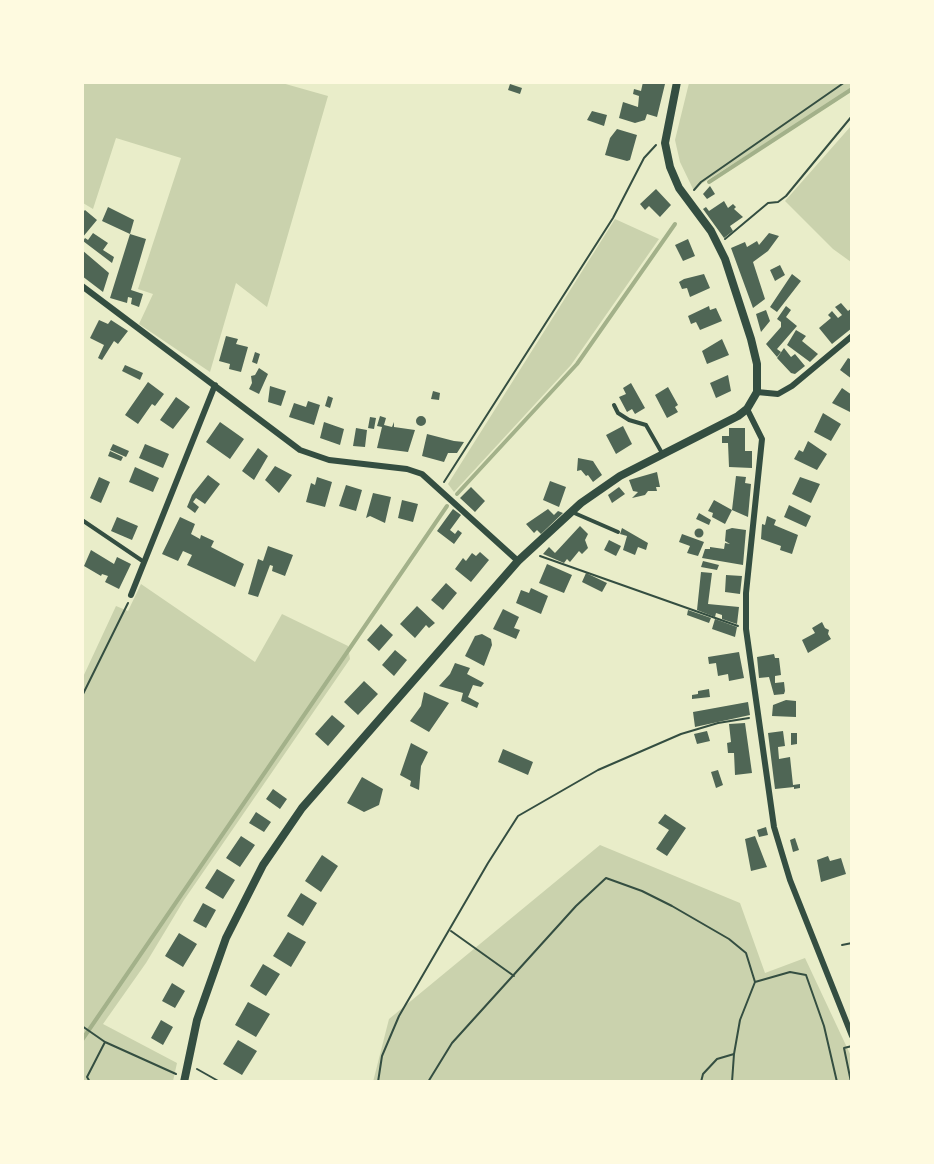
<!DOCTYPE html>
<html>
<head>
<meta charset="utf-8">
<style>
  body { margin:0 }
  #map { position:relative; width:934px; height:1164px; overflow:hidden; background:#e9edc9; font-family:Arial,sans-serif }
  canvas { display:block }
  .frame { position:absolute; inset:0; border:84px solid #fefae0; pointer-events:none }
</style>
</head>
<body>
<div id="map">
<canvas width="934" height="1164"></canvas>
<div class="frame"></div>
</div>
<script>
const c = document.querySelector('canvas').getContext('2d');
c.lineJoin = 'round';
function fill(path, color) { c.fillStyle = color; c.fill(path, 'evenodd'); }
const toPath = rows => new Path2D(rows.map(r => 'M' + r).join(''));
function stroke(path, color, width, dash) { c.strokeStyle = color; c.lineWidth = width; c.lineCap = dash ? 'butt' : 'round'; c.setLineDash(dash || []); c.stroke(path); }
fill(toPath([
  [83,82,282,83,328,96,267,307,236,283,210,372,139,324,153,294,138,289,181,158,116,138,93,209,83,203],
  [689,83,851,83,851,90,693,189,680,162,675,140],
  [851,126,851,262,833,249,785,201],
  [615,219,659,239,571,365,454,492,448,484],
  [141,584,255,662,282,614,348,646,350,659,184,900,146,963,103,1024,177,1063,173,1081,83,1082,83,677,116,606,128,611],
  [600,845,740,903,765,973,805,958,851,1056,851,1081,373,1082,389,1019]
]), '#cad2ad');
stroke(toPath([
  [709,182,852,89],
  [457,494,577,364,675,224],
  [82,1040,447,506]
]), '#a3b18a', 4);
fill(toPath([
  [643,82,665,84,657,117,647,114,645,120,635,123,619,118,623,102,638,107,639,96,633,94,634,89,641,91],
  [510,84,522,88,520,94,508,90],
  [592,111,607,115,604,126,587,120],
  [617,129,637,135,630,160,627,161,605,155,610,138],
  [710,186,715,194,707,199,703,194],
  [656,189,671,205,660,217,649,206,645,210,640,204],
  [724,201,728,208,733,204,736,207,734,209,743,217,730,226,733,231,724,238,703,209,706,207,709,211],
  [108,207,134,220,130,234,102,221],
  [85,210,97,220,82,238,82,213],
  [93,233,108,243,103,250,114,257,112,263,83,241,85,238,88,240],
  [769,233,779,236,768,251,753,262,765,299,753,308,731,248,745,242,747,247,757,241,759,245],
  [130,234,146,239,131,290,143,294,139,307,131,304,132,298,128,297,127,303,110,298],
  [688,239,695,256,683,261,675,245],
  [82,250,109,273,103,292,82,276],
  [780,265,785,275,775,281,770,270],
  [704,274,710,288,690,297,687,288,682,289,679,282,684,279],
  [792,274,801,281,777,312,770,307],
  [841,303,848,311,852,308,852,328,832,344,819,328,831,318,828,315,832,311,838,318,842,315,835,307],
  [709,306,710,310,716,308,722,321,700,330,696,322,691,324,688,316],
  [786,306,791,310,786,317,797,326,777,349,781,352,777,357,766,344,781,327,781,322,777,319],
  [766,310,770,321,761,332,756,314],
  [99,320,108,324,111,320,128,331,118,344,114,341,102,360,98,358,104,345,90,338],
  [796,330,806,336,802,341,818,354,810,362,787,345],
  [226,336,238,339,236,344,248,347,241,372,229,369,230,364,219,361],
  [722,339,729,355,707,364,702,351],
  [784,348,791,357,795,354,805,366,795,374,791,373,777,358],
  [255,352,260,354,257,364,252,362],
  [848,358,852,360,852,379,840,370],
  [125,365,143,373,140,380,122,371],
  [259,368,268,374,259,394,249,389,252,383,251,376,255,375],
  [728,375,731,391,716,398,710,383],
  [148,382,164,394,155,406,152,404,138,424,125,415],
  [631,383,645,408,635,414,632,409,627,412,619,397,626,394,623,388],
  [270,386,286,391,281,406,268,402],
  [668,387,678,405,675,407,678,412,667,418,655,395],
  [842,388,852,395,852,413,832,403],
  [433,391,440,393,439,400,431,399],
  [328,396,333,398,330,408,325,406],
  [176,397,190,407,173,429,160,420],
  [308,401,320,405,314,425,289,417,294,403,306,407],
  [823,413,841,424,831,441,814,432],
  '416 421a5 5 0 1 1 10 0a5 5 0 1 1-10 0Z',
  [380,416,386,418,384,425,392,427,394,422,394,427,415,430,408,452,377,448,382,427,377,426],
  [370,417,376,418,374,429,368,428],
  [220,422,244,439,230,459,206,442],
  [324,422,344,429,340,445,320,438],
  [623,426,632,444,616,454,606,435],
  [356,428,367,430,365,447,353,446],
  [729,428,745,428,745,451,752,451,752,468,729,467,728,443,722,443,722,436,729,436],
  [427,434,454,441,464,442,457,453,448,453,444,462,422,456],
  [808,441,827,454,817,470,794,459,799,450,803,452],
  [113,444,129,451,126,457,110,450],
  [145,444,169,454,163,468,139,458],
  [258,448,268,456,254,480,242,471],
  [110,451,123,457,121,461,108,456],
  [578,458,593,461,602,475,593,482,588,475,586,476,581,470,577,471],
  [275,466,292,475,279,493,265,480],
  [135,467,159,478,153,492,129,482],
  [657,472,660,487,656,487,657,491,648,491,645,495,632,498,638,492,633,491,629,480],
  [208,475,220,484,205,504,196,498,193,502,199,507,195,513,187,507,192,495],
  [736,476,746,477,745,483,751,484,748,517,732,510],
  [99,477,110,482,101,503,90,498],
  [317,477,332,482,325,507,306,502,311,483,315,485],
  [800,477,820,484,811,503,792,494],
  [550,481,566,487,559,507,543,500],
  [346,485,362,490,356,511,339,506],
  [471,487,485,501,475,512,460,498],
  [619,487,625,494,612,503,608,495],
  [373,493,391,497,385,523,370,516,366,518],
  [402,500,418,504,413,522,398,518],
  [714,500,732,510,725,524,712,517,713,513,708,511],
  [789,505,811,516,806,527,784,517],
  [453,509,461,515,450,530,455,534,458,530,462,533,454,544,437,531],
  [548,509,554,515,558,511,563,513,541,534,537,530,534,533,526,524],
  [699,513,711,520,709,525,696,519],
  [767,516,776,520,774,525,798,535,792,554,780,550,781,546,761,539,762,524,765,525],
  [117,517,138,526,132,540,111,531],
  [180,517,195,524,191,534,200,539,201,535,214,541,211,547,244,564,235,587,187,565,192,555,183,551,178,561,162,554],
  [580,526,588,534,585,540,588,548,582,554,579,551,570,562,567,559,564,563,543,554,549,547,555,553],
  [622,528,648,543,646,550,638,547,635,555,623,550,627,536,620,534],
  [732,528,746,530,743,565,702,558,705,549,710,549,710,547,724,549,725,543,730,544,725,541,726,530],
  '694.5 533a4.5 4.5 0 1 1 9 0a4.5 4.5 0 1 1-9 0Z',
  [682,534,704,542,698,556,687,553,690,546,679,542],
  [609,540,621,546,616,556,604,550],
  [268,546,293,555,285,576,272,571,273,566,270,565,258,597,248,594,258,559,263,561],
  [91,550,114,564,117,557,131,564,119,589,105,582,108,576,102,574,101,576,84,566],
  [480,552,489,560,471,582,455,569,463,558,466,561,472,553,476,556],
  [703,561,719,565,717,570,701,567],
  [547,564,572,575,564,593,539,583],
  [701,572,712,573,708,604,739,607,737,624,722,619,722,615,716,613,715,617,697,610],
  [586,573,607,583,602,592,582,582],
  [726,575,742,576,740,594,725,592],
  [446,583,457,593,443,610,431,600],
  [531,588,548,596,541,614,516,603,521,590,529,593],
  [417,606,435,623,429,628,426,625,415,638,400,624],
  [503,609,519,617,514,628,520,630,516,639,493,629],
  [688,610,711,618,709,623,687,615],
  [715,619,737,627,735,637,712,629],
  [822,622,825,628,829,630,828,634,831,639,808,653,802,640,815,633,812,628],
  [381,624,393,635,379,651,367,640],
  [482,634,491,639,492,645,484,666,465,656,475,636],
  [395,650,407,660,394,676,382,665],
  [739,652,744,678,729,681,728,674,718,676,716,663,709,664,708,657],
  [774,654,775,658,779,658,781,675,775,676,775,683,784,682,785,691,784,694,774,695,769,677,759,678,757,657],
  [455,663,470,668,467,674,484,683,481,687,473,685,468,697,479,703,477,708,461,701,463,693,439,686,450,674],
  [364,681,378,694,358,715,344,702],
  [709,689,710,697,692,699,692,695,698,694,698,691],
  [424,692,449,703,429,732,410,721,421,706],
  [786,700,796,701,796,717,772,716,773,705],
  [748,702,750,715,695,727,693,712],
  [332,715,345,726,328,746,315,734],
  [745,723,752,773,735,775,734,753,728,753,727,743,731,742,729,724],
  [707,731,710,741,697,744,694,734],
  [783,731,785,746,778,747,779,759,790,757,793,785,800,784,800,788,794,789,794,787,775,789,768,733],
  [791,733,797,733,797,744,791,745],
  [411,743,428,752,421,766,419,790,410,786,411,781,400,775],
  [503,749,533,762,528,775,498,762],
  [718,770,723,785,716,788,711,772],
  [362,777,383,789,379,805,364,812,347,803],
  [273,789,287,799,280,809,266,799],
  [256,812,271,822,264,832,249,823],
  [665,814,686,828,667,856,656,849,669,830,658,823],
  [766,827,768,835,759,837,757,830],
  [241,836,255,845,240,867,226,858],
  [755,836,767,867,751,871,745,839],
  [795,838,799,850,793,852,790,840],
  [322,855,338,866,321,892,305,881],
  [828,856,830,861,841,858,846,874,821,882,817,860],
  [217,869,235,880,223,899,205,888],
  [301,893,317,903,303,926,287,916],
  [203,903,216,910,206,928,193,921],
  [288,932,306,942,291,967,273,956],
  [179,933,197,944,183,967,165,956],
  [263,964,280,974,266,996,250,986],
  [172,983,185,991,175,1008,162,1001],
  [248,1002,270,1014,256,1037,235,1025],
  [161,1020,173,1027,163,1045,151,1038],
  [238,1040,257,1051,242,1075,223,1064]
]), '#4f6655');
stroke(toPath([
  [694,190,701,182,845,82],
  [725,239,768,203,778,202,786,196,852,116],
  [444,482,613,218,644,158,656,145],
  [540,556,738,626],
  [82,696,128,603],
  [451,931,514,976],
  [842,945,852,943],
  [755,982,790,972,806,975,824,1026,837,1082],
  [82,1026,105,1042,176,1074],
  [197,1069,220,1082],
  [90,1082,87,1077,105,1042],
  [378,1082,382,1056,399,1016,488,863,518,816,598,770,681,734,718,723,749,718],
  [428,1082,452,1043,576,906,606,878,642,891,672,906,729,939,746,953,755,982,740,1020,734,1054,732,1082],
  [701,1082,703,1074,717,1059,734,1054],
  [851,1082,844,1048,852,1046]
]), '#344e41', 2);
stroke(toPath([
  [614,405,618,413,629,420,646,425,662,453],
  [572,512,618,532],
  [82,520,144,562]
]), '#344e41', 4);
stroke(toPath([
  [82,286,300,450,329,460,407,469,422,474,518,561],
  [757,392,778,394,792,386,852,336],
  [747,409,762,439,746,593,746,629,774,827,790,880,852,1036],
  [131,595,215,385]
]), '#344e41', 6);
stroke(toPath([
  [184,1082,197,1020,226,938,263,865,302,808,518,561,581,503,620,476,738,416,747,409,757,392,757,364,751,339,725,259,711,231,679,188,670,167,665,143,677,82]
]), '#344e41', 8);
</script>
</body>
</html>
